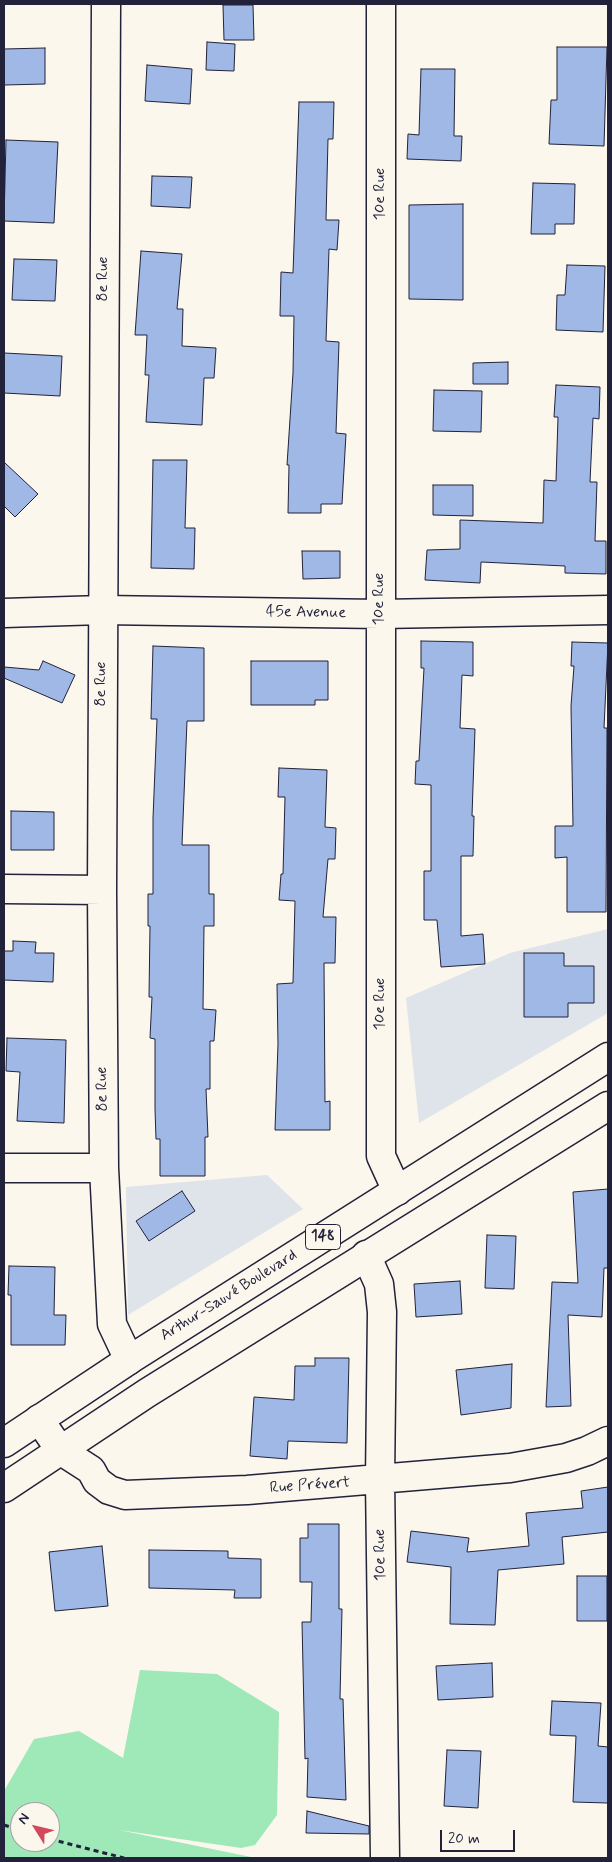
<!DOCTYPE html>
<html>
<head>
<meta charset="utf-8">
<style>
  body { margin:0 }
  #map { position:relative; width:612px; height:1862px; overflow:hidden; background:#fbf7ec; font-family:Mynerve,sans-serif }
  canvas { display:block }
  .frame { position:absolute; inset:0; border:5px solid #22223b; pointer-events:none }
  .north { position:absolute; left:10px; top:1802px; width:50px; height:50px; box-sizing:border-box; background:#fbf7ec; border:1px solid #a4a2a5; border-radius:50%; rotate:306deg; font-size:14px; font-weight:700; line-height:20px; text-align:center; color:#22223b }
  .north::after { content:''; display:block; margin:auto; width:18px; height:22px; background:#d1495b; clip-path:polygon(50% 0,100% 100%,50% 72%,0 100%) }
  .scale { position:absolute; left:440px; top:1830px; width:75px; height:22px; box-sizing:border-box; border:2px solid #22223b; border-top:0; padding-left:6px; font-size:15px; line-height:18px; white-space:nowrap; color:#22223b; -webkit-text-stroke:4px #fbf7ec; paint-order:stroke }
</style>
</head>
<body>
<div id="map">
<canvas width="612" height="1862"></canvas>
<div class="frame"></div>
<div class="north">N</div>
<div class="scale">20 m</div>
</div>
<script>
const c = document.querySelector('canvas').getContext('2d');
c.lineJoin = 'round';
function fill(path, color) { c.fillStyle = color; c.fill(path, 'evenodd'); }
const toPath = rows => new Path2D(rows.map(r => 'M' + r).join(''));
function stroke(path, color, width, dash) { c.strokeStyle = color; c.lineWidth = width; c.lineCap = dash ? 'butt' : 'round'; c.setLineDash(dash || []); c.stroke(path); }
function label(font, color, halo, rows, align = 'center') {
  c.font = font + ' Mynerve,sans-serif'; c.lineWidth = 4; c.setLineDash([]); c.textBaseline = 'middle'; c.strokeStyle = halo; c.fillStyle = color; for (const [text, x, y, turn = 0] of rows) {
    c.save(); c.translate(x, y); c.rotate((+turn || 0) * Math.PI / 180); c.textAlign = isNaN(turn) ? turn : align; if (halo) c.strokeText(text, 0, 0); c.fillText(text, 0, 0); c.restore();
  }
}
fill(toPath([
  [608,929,608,1013,419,1123,406,998,510,953],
  [267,1175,303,1209,128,1315,126,1187]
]), '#dfe4ea');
fill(toPath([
  [140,1670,217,1674,279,1712,277,1815,255,1845,241,1848,119,1830,256,1858,4,1858,4,1791,34,1739,79,1731,123,1758],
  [20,1812,50,1812,50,1842,20,1842]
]), '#9fe8b7');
const building = toPath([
  [223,5,253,5,254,40,224,40,223,5],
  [207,42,235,44,234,71,206,70,207,42],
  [557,47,607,47,604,146,549,144,551,100,557,100,557,47],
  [45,48,45,84,4,85,4,49,45,48],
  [147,65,192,69,190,104,145,101,147,65],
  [421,69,455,69,454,136,462,136,461,161,407,159,408,134,419,135,421,69],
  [299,102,334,102,333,139,328,139,326,220,339,220,337,250,329,249,326,341,339,342,336,433,346,434,342,504,321,504,321,513,288,513,289,465,287,465,293,373,294,316,280,316,281,272,293,273,299,102],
  [6,140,58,142,54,223,4,221,6,140],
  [152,176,192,177,190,208,151,206,152,176],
  [533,183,575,184,574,224,555,224,555,234,531,234,533,183],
  [463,204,463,300,409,299,409,205,463,204],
  [141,251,182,254,177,309,183,309,182,346,216,348,214,378,204,378,202,425,146,422,149,375,145,375,147,335,135,335,141,251],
  [14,259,57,260,55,301,12,300,14,259],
  [567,265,605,266,603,332,556,330,557,295,565,295,567,265],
  [4,353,62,356,60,396,4,393,4,353],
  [508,362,508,384,473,384,473,363,508,362],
  [556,385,600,387,599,419,593,418,590,482,597,482,595,541,606,541,606,574,565,573,565,566,481,562,480,583,425,580,427,550,460,549,460,520,543,523,544,480,556,481,558,417,554,417,556,385],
  [434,390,482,391,481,432,433,431,434,390],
  [153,460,187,460,185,528,195,528,194,569,151,568,153,460],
  [4,462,38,494,15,517,4,506,4,462],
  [433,485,473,485,473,516,433,515,433,485],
  [302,551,340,551,340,578,303,579,302,551],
  [421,641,473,642,473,676,462,675,460,728,475,729,472,816,474,816,473,856,461,856,461,936,483,934,485,964,441,967,437,920,424,920,424,871,431,871,431,785,415,784,416,761,419,761,424,668,421,668,421,641],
  [572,642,608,643,604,728,607,728,606,912,567,912,567,857,555,858,555,826,573,826,571,706,574,666,571,666,572,642],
  [153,646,204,648,204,721,187,721,182,845,209,845,209,894,214,894,214,926,204,926,203,1009,216,1010,214,1041,210,1041,210,1089,206,1089,208,1137,205,1137,205,1176,160,1176,160,1139,156,1139,155,1109,155,1039,150,1038,152,997,149,997,150,926,148,926,148,894,153,894,153,818,157,719,151,719,153,646],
  [43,661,75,675,62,703,4,678,4,667,39,670,43,661],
  [251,661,328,661,328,700,315,700,315,705,251,705,251,661],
  [279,768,327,770,325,827,336,828,335,859,328,859,323,917,336,917,335,963,324,963,325,1102,330,1101,330,1130,275,1130,278,1044,277,984,293,983,295,901,279,900,281,874,283,874,285,797,278,797,279,768],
  [11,811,54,812,54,850,11,850,11,811],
  [13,941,36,942,35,953,54,953,53,982,4,980,4,951,13,951,13,941],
  [524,953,564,953,564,966,594,966,594,1003,568,1003,568,1017,524,1017,524,953],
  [7,1038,66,1040,64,1123,17,1121,20,1072,6,1071,7,1038],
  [608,1189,608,1268,604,1268,602,1317,568,1315,571,1406,546,1407,552,1282,578,1283,573,1192,608,1189],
  [182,1191,195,1211,149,1241,136,1221,182,1191],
  [487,1235,516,1236,514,1289,485,1288,487,1235],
  [9,1266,55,1267,54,1315,66,1315,65,1345,11,1345,11,1295,8,1295,9,1266],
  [460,1281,462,1314,416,1317,414,1284,460,1281],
  [315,1358,349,1358,347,1443,288,1441,287,1459,250,1456,254,1397,294,1400,295,1366,315,1366,315,1358],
  [512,1364,511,1408,461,1415,456,1370,512,1364],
  [608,1487,608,1532,562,1537,564,1564,498,1570,495,1625,450,1624,451,1567,407,1562,411,1531,469,1538,467,1552,529,1546,526,1513,583,1508,581,1491,608,1487],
  [308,1524,339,1524,339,1609,342,1609,340,1699,343,1699,346,1800,307,1797,308,1758,305,1759,302,1622,311,1622,312,1582,300,1582,300,1538,308,1538,308,1524],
  [102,1546,108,1606,55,1611,49,1552,102,1546],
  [149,1550,228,1551,228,1558,261,1559,261,1598,234,1598,235,1590,149,1588,149,1550],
  [577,1576,607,1576,607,1621,577,1621,577,1576],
  [492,1663,493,1697,438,1700,436,1666,492,1663],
  [552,1701,601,1703,598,1746,608,1747,608,1803,573,1802,576,1736,550,1735,552,1701],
  [447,1750,481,1751,478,1808,444,1806,447,1750],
  [307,1811,369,1826,369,1834,306,1833,307,1811]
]);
fill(building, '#9fb8e5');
stroke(building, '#22223b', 1);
const street = toPath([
  [106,4,102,890,104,1168,112,1324,129,1360],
  [381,4,381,1156,397,1191],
  [4,613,102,610,380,614,608,610],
  [4,889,102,890],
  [4,1168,104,1168],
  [366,1255,379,1284,382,1312,380,1480,385,1858],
  [39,1419,60,1450,91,1470,97,1481,109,1490,125,1495,247,1490,510,1468,566,1458,587,1451,608,1441]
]);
const primary = toPath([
  [4,1443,129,1360,608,1057],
  [4,1488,147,1393,608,1106]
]);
stroke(street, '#22223b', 31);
stroke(primary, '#22223b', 31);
stroke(toPath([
  [4,1825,20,1830],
  [50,1839,124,1858]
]), '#22223b', 3, [5, 4]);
stroke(street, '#fbf7ec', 28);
stroke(primary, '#fbf7ec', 28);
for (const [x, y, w] of [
  [323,1237,35]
]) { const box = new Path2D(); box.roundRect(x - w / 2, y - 12.5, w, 25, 4); c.fillStyle = '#fbf7ec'; c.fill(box); stroke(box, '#22223b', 1); }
label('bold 15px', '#22223b', null, [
  ["148",323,1237]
]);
label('16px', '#22223b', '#fbf7ec', [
  ["10e Rue",381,194,-90],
  ["8e Rue",104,279,-90],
  ["10e Rue",380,599,-90],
  ["45e Avenue",306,613,1],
  ["8e Rue",102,684,-90],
  ["10e Rue",381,1004,-90],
  ["8e Rue",103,1089,-91],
  ["Arthur-Sauvé Boulevard",229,1296,-32],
  ["Rue Prévert",310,1486,-4],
  ["10e Rue",381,1555,-91]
]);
</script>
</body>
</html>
